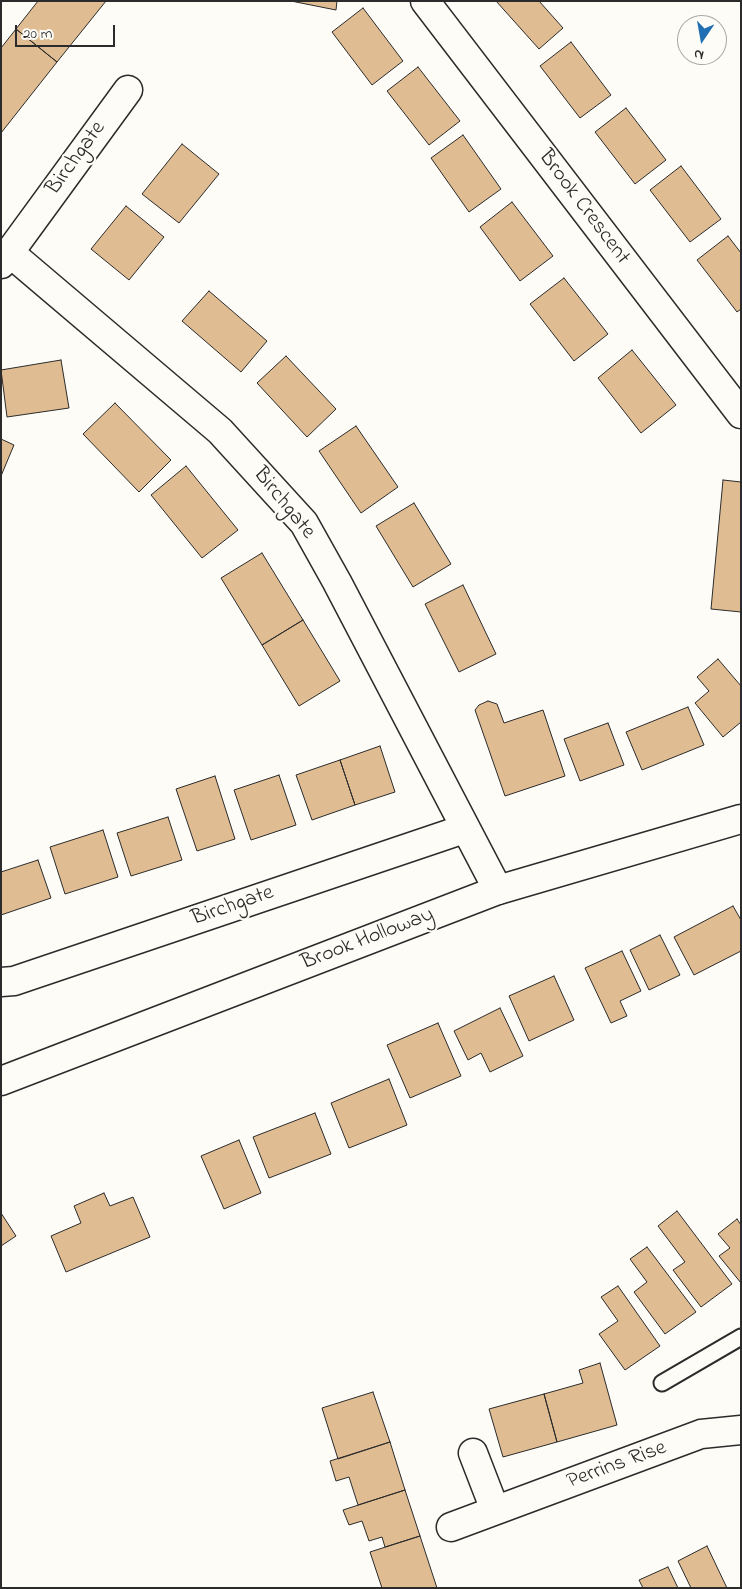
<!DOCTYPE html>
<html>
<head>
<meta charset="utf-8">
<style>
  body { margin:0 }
  #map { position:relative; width:742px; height:1589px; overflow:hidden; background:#fdfcf7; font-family:"Indie Flower",sans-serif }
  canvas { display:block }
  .frame { position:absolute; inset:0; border:2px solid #2b2b2b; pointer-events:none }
  .north { position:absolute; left:677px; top:15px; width:50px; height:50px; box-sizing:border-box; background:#fdfcf7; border:1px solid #a9a8a5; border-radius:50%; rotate:192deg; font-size:14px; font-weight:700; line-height:20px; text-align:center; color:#2b2b2b }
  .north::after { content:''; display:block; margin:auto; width:18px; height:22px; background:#1f6fb2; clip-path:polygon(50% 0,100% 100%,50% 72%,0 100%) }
  .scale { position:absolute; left:15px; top:25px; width:100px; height:22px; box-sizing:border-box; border:2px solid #2b2b2b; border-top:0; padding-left:6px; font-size:15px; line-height:18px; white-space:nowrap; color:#2b2b2b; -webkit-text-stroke:4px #fdfcf7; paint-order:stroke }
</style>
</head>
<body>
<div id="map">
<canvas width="742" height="1589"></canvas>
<div class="frame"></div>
<div class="north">N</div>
<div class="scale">20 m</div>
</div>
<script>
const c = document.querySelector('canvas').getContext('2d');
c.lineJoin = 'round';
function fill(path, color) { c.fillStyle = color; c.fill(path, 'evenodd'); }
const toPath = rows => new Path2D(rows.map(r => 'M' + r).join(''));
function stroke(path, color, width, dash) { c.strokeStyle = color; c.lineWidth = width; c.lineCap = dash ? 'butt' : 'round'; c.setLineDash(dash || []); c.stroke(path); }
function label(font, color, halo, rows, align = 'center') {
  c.font = font + ' "Indie Flower",sans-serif'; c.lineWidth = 4.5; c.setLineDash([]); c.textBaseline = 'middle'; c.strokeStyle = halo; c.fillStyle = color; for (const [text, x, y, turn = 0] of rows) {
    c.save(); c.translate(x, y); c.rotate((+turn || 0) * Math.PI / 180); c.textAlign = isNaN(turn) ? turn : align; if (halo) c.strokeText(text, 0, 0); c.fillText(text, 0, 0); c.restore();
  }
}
const building = toPath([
  [38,1,106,1,57,62,16,29,38,1],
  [291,1,337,1,336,10,291,1],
  [496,1,539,1,563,28,539,49,496,1],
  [363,8,403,61,372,85,332,32,363,8],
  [16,29,57,62,1,133,1,48,16,29],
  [571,42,611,95,580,118,540,66,571,42],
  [418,67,460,121,429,145,387,91,418,67],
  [626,108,666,160,635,184,595,132,626,108],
  [463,135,501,189,469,212,431,158,463,135],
  [182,144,219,174,179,223,142,194,182,144],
  [681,166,721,219,690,242,650,190,681,166],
  [512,202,553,256,520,281,480,227,512,202],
  [126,206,164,237,129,280,91,249,126,206],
  [728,236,741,253,741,309,737,312,697,260,728,236],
  [564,278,608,334,574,361,530,304,564,278],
  [209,291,267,341,241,372,182,321,209,291],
  [632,350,676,405,641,433,598,378,632,350],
  [286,356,336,409,307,437,257,383,286,356],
  [61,360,69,408,7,417,1,370,61,360],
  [115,403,171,460,139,492,83,434,115,403],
  [356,426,398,487,361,513,319,451,356,426],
  [1,439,14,445,1,476,1,439],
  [186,466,238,530,202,558,151,495,186,466],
  [723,480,741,482,741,612,711,609,723,480],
  [414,503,451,564,413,587,376,526,414,503],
  [262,553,303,620,262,645,221,578,262,553],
  [463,585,496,654,459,672,425,604,463,585],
  [303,620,340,681,299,706,262,645,303,620],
  [718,659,741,686,741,722,723,737,695,703,709,691,697,677,718,659],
  [488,701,497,704,504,723,543,710,565,776,505,796,475,710,479,705,488,701],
  [688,707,704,745,642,770,626,732,688,707],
  [608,723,624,765,580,781,564,739,608,723],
  [380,746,395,792,355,805,340,760,380,746],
  [340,760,355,805,312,820,296,775,340,760],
  [279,775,296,825,251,840,234,790,279,775],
  [215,776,235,839,197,851,176,789,215,776],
  [168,817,182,860,131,876,117,833,168,817],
  [103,830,118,877,65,894,50,847,103,830],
  [38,860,51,898,1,915,1,872,38,860],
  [733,906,741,920,741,951,694,975,674,937,733,906],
  [660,935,680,975,649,990,630,950,660,935],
  [622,951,641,991,620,1001,627,1016,611,1023,585,968,622,951],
  [554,976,574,1020,529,1041,509,996,554,976],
  [500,1008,523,1056,490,1072,481,1053,468,1060,454,1031,500,1008],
  [438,1023,461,1076,410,1098,387,1045,438,1023],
  [389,1079,407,1125,349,1148,331,1103,389,1079],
  [315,1113,331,1154,269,1178,253,1137,315,1113],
  [239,1140,261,1193,224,1209,201,1156,239,1140],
  [104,1193,110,1206,133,1197,150,1237,66,1272,51,1236,81,1223,74,1206,104,1193],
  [677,1211,732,1284,701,1307,673,1270,685,1262,658,1226,677,1211],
  [1,1213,16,1236,1,1246,1,1213],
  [737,1219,741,1225,741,1283,719,1256,730,1248,718,1234,737,1219],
  [647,1247,696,1312,665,1334,634,1292,647,1282,630,1259,647,1247],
  [618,1286,660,1346,625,1370,599,1334,618,1321,601,1297,618,1286],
  [600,1363,617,1425,557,1442,544,1394,583,1383,579,1370,600,1363],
  [373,1392,390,1442,338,1459,322,1408,373,1392],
  [544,1394,557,1442,503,1457,489,1409,544,1394],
  [390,1442,405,1490,358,1505,349,1477,336,1481,330,1461,390,1442],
  [405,1490,420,1536,385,1547,382,1537,369,1541,362,1521,349,1525,343,1510,405,1490],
  [420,1536,437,1588,382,1588,370,1552,420,1536],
  [707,1546,727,1588,691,1588,678,1561,707,1546],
  [668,1567,678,1588,643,1588,639,1580,668,1567]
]);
fill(building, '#e0bc92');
stroke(building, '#2b2b2b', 1);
const service = toPath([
  [662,1383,741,1337]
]);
const minor = toPath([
  [425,1,741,414],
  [9,252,220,431,304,523,337,582,498,890],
  [1,264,128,90],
  [1,982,14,981,464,829],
  [473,1453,495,1510],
  [451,1527,701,1434,741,1430]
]);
const tertiary = toPath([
  [1,1081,498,890,741,819]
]);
stroke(service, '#2b2b2b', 19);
stroke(minor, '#2b2b2b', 31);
stroke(tertiary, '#2b2b2b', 31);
stroke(service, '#fdfcf7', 15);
stroke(minor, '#fdfcf7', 28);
stroke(tertiary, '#fdfcf7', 28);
label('22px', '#2b2b2b', '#fdfcf7', [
  ["Birchgate",77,159,-54],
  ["Brook Crescent",583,208,53],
  ["Birchgate",283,504,51],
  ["Birchgate",233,907,-19],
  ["Brook Holloway",368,940,-21],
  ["Perrins Rise",617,1466,-20]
]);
</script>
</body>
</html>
